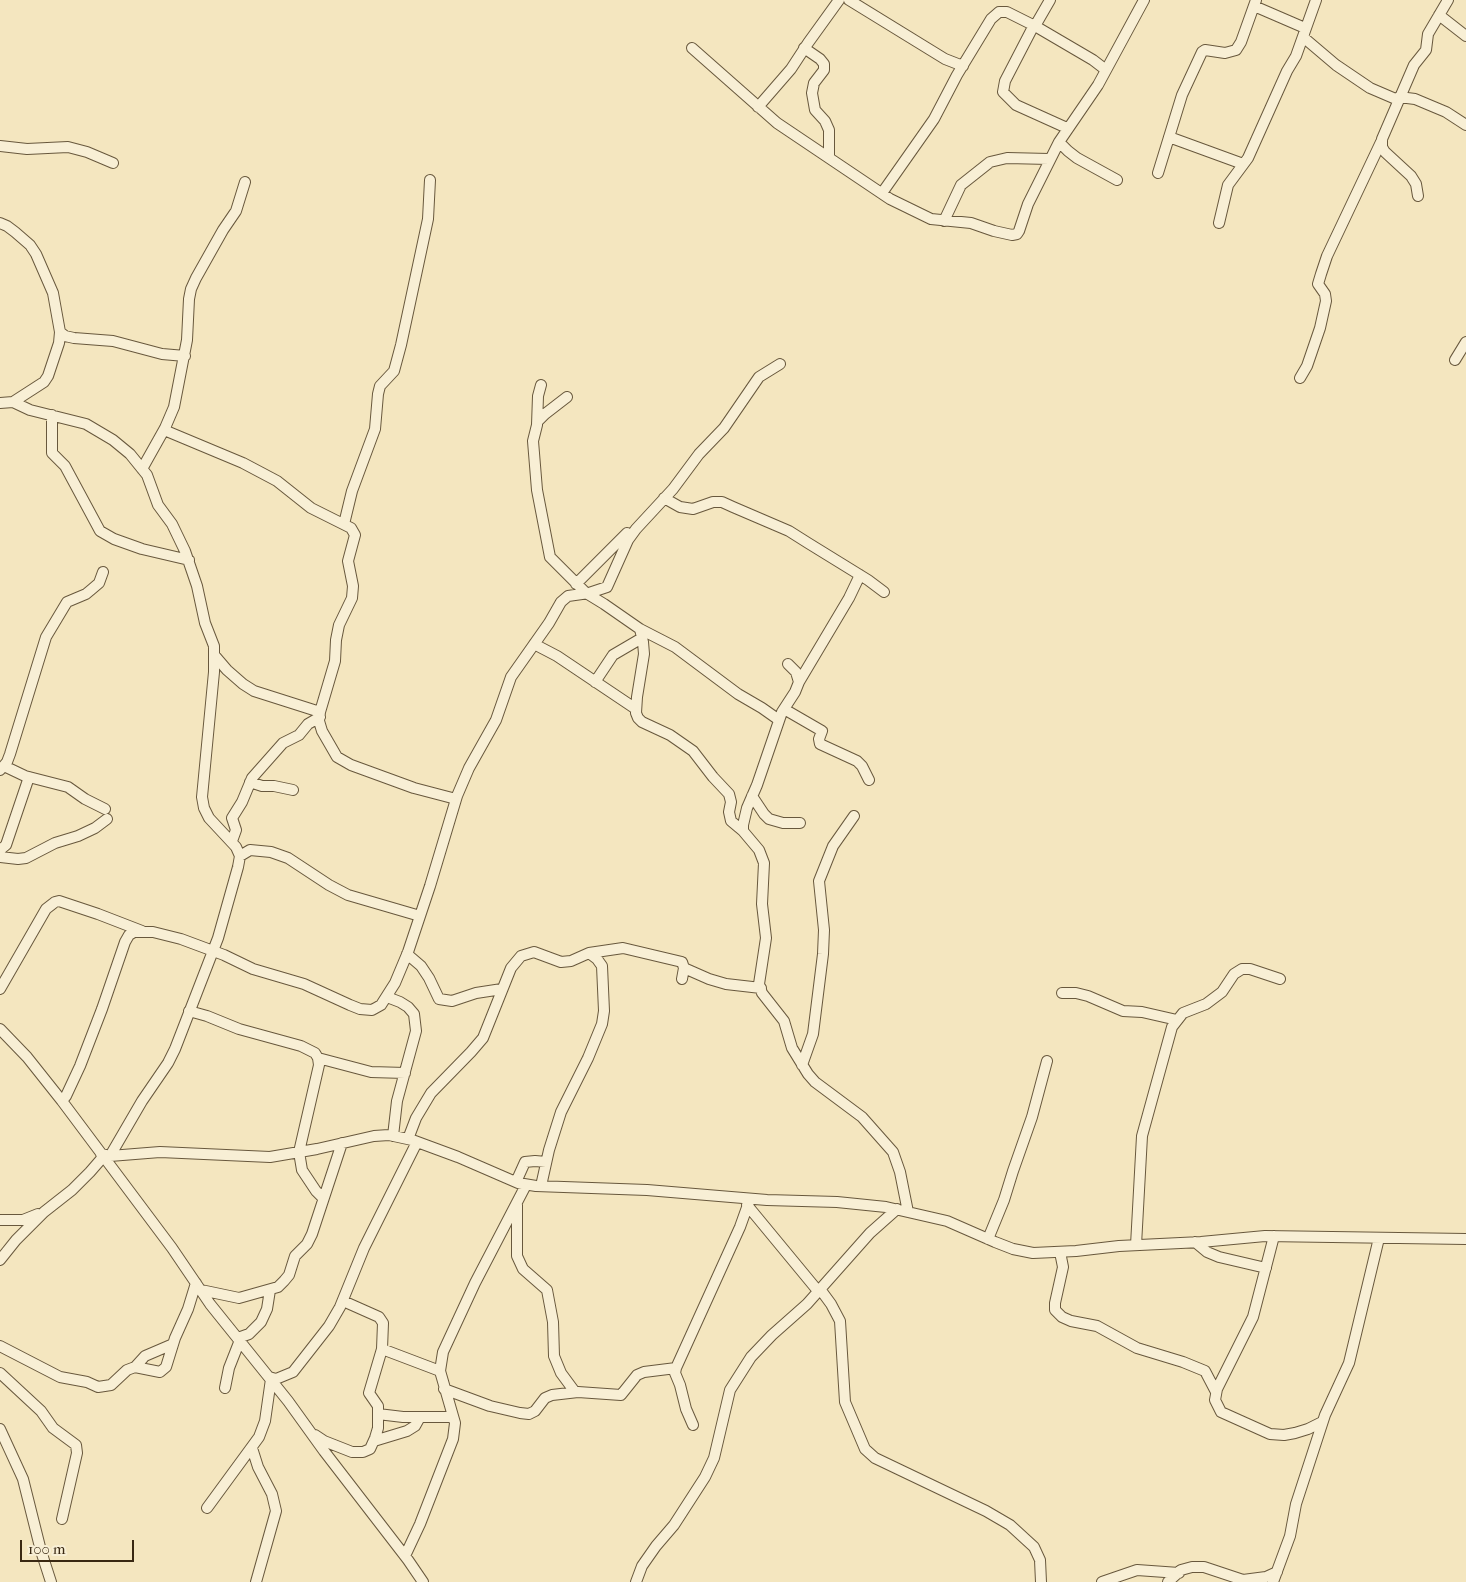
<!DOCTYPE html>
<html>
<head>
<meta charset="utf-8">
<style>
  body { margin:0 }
  #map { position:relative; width:1466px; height:1582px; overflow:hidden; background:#f4e6bf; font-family:"IM FELL French Canon",serif }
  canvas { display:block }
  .scale { position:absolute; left:20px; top:1540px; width:114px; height:22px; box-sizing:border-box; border:2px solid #392812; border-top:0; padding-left:6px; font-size:15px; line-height:18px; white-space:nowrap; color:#392812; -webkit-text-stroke:4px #f8efd5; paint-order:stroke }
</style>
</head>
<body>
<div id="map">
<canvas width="1466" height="1582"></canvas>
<div class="scale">100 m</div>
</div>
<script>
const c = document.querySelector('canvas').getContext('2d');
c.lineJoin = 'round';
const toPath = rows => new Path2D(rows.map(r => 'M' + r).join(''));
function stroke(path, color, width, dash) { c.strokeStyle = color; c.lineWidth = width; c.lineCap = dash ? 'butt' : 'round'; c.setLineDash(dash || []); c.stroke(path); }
const minor = toPath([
  [849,0,945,59,963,66],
  [1254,6,1305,28],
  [1439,15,1466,36],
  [1034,25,1005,81,1003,92,1016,105,1067,128],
  [1035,26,1050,0],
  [1303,37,1336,65,1370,88,1398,100],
  [692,48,777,123,890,199,931,219,971,223,994,231,1012,235,1017,234,1019,231,1028,204,1059,142,1098,85,1144,0],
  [804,48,820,59,824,64,824,70,814,83,812,93,815,110,825,121,829,130,829,157],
  [1399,97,1415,99,1446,112,1466,125],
  [758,107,791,69,808,43,839,0],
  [1169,137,1243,164],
  [1059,142,1068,151,1077,158,1117,180],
  [0,146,27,149,68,147,87,152,113,163],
  [1158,173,1182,95,1202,52,1205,50,1225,53,1236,50,1241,42,1256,0],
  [882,193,934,119,957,75,991,19,999,12,1007,12,1035,26,1093,60,1106,70],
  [1418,196,1416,184,1411,176,1385,152,1382,147,1382,139,1414,65,1426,50,1428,34,1448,0],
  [944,221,961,185,990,162,1007,158,1049,159],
  [0,223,7,226,15,232,30,245,36,254,53,293,60,332,59,343,48,376,44,382,13,402],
  [1219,223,1228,185,1248,158,1287,71,1296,56,1316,0],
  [60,332,65,336,74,338,113,341,162,354,185,356],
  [1455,360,1466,342],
  [1300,378,1307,366,1320,328,1326,301,1325,294,1318,284,1321,274,1327,256,1381,142],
  [541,385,538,396,537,425,533,441,537,490,550,557,586,593,604,604,640,629,675,647,738,694,762,708,779,720],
  [0,403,13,402,30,410,86,424,113,440,130,454,147,475,158,505,172,524,185,551,197,586,205,623,214,646,214,672,202,797,204,808,209,818,236,847,240,856,238,867,218,938,175,1049,168,1063,142,1101,110,1156],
  [52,415,52,453,65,466,100,531,114,539,142,549,189,560],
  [537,422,545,414,567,397],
  [164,430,243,463,277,481,311,508,351,528,355,535,348,561,353,586,352,598,339,625,336,640,335,661,320,712,319,721,322,731,337,757,351,765,414,788,456,799],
  [142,469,165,428,174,407,187,340,189,299,191,289,196,278,223,230,236,211,245,182],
  [664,498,680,507,693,509,713,502,722,502,733,507,789,531,808,543,868,580,884,592],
  [344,524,352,491,375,429,378,394,380,386,394,371,401,345,428,219,430,180],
  [576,584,627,533],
  [640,629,643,642,644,654,637,697,636,713,638,718,642,722,670,735,693,751,713,777,729,794,731,802,729,812,731,821,743,831],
  [534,644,557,656,636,709],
  [215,656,227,670,243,684,254,691,320,712],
  [788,664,796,672,799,682,795,692,782,712,757,785,747,808,743,825,743,831,759,850,764,863,762,904,766,938,759,984,762,993,784,1021,792,1048,808,1074,815,1082,862,1117,893,1152,900,1172,908,1212],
  [595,682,613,655,642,638],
  [799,682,849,598,860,575],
  [784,709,822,731,819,739,820,744,857,761,862,766,869,780],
  [4,766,25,776,68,787,85,799,105,809],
  [0,770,7,762,10,754,46,637,67,602,86,594,92,589,99,583,103,572],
  [250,782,262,786,274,786,293,790],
  [752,796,764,814,769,819,783,823,800,823],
  [232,841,236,830,232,818,242,802,252,778,283,743,299,735,308,724,320,717],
  [0,850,6,845,29,777],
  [240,856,250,850,271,852,288,858,329,885,348,895,420,916],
  [0,857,18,859,26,858,55,843,78,836,95,828,107,819],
  [407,954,421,966,429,978,439,999,452,1001,476,993,502,989],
  [684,968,709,979,726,984,761,988],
  [0,989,46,909,55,902,59,901,98,914,142,931],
  [1062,993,1076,993,1088,996,1123,1011,1142,1012,1177,1020],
  [387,997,400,1002,408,1007,414,1014,416,1031,397,1101,393,1136],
  [189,1011,207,1016,239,1029,301,1046,315,1053,318,1058,319,1065,299,1152,302,1170,316,1191,323,1198],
  [0,1029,27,1057,62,1101,172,1248,210,1304,288,1401,324,1451,408,1560,423,1582],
  [318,1058,371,1072,405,1073],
  [802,1065,813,1034,823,954,824,930,819,881,833,846,854,816],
  [62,1101,66,1096,80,1066,102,1009,125,942,129,935,134,932,153,932,181,939,224,955,253,969,304,984,350,1005,360,1009,372,1010,381,1005,395,983,408,952,430,886,457,796,469,768,496,720,511,677,549,623,561,602,568,596,589,593,607,587,628,540,636,529,673,489,699,454,724,428,759,377,780,364],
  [408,1139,416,1118,431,1093,471,1052,483,1038,511,968,521,956,534,952,561,962,571,961,589,953,623,948,682,962,684,968,682,979],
  [101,1154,110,1156,160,1152,270,1157,317,1149,374,1136,389,1135,412,1140,458,1157,518,1183,536,1186,647,1190,767,1200,837,1202,886,1207,947,1221,995,1242,1013,1249,1033,1253,1076,1251,1119,1246,1201,1242,1265,1236,1466,1239],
  [516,1182,525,1162,535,1161,546,1162],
  [541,1186,549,1150,561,1112,588,1058,602,1024,604,1011,602,966,597,959,589,953],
  [517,1205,517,1256,523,1269,547,1290,553,1322,554,1356,561,1373,575,1392],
  [747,1205,818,1291],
  [0,1220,23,1220,38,1214],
  [1274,1236,1253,1317,1217,1389,1215,1400,1221,1412,1270,1434,1284,1435,1295,1433,1308,1429,1322,1422],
  [988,1239,1004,1200,1013,1171,1032,1117,1047,1061],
  [1195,1242,1207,1252,1219,1257,1266,1268],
  [1136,1245,1142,1136,1172,1027,1183,1013,1206,1004,1222,992,1234,974,1242,969,1250,969,1280,979],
  [1060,1252,1063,1267,1055,1303,1055,1310,1062,1317,1071,1321,1097,1326,1137,1348,1183,1362,1205,1371,1216,1392],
  [0,1260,16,1240,44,1212,72,1190,90,1172,103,1157],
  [820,1289,831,1304,840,1321,845,1402,865,1449,875,1458,986,1511,1010,1525,1034,1547,1040,1560,1041,1582],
  [201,1290,239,1298,278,1287,284,1281,289,1275,295,1256,307,1244,312,1234,342,1143],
  [238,1338,249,1334,261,1322,267,1309,270,1290],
  [0,1346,60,1377,87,1382,98,1387,111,1385,127,1370,135,1367,160,1372,166,1367,175,1338,188,1309,196,1283],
  [382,1349,440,1371],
  [135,1367,145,1356,173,1344],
  [0,1373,41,1411,53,1428,76,1445,77,1453,62,1519],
  [269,1377,276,1379,293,1372,329,1326,340,1307,364,1248,417,1142],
  [225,1388,229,1368,240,1340],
  [444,1389,490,1406,520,1413,529,1414,535,1411,545,1398,552,1395,578,1392,621,1395,637,1375,644,1372,676,1368],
  [378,1414,403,1417,453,1417],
  [693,1425,686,1409,680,1385,675,1373,676,1368,740,1227,750,1199],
  [0,1429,23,1479,41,1551,51,1582],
  [315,1435,324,1441,352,1452,363,1452,370,1449,375,1438,378,1428,378,1406,369,1393,382,1349,383,1323,379,1317,343,1301],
  [374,1441,407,1431,415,1426,420,1417],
  [252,1448,258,1467,272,1494,276,1511,256,1582],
  [207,1508,259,1437,265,1421,271,1379],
  [405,1556,420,1524,453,1439,455,1423,440,1371,443,1352,475,1283,526,1185],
  [636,1582,642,1566,656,1546,674,1525,705,1477,714,1458,730,1390,751,1357,772,1335,807,1304,870,1233,897,1209],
  [1102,1582,1137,1570,1179,1573],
  [1168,1582,1181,1570,1192,1567,1204,1567,1243,1580,1266,1577,1277,1572],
  [1273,1582,1290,1536,1296,1504,1325,1415,1349,1363,1379,1238]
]);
stroke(minor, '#68583d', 12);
stroke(minor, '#f8efd5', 10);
</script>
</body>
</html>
